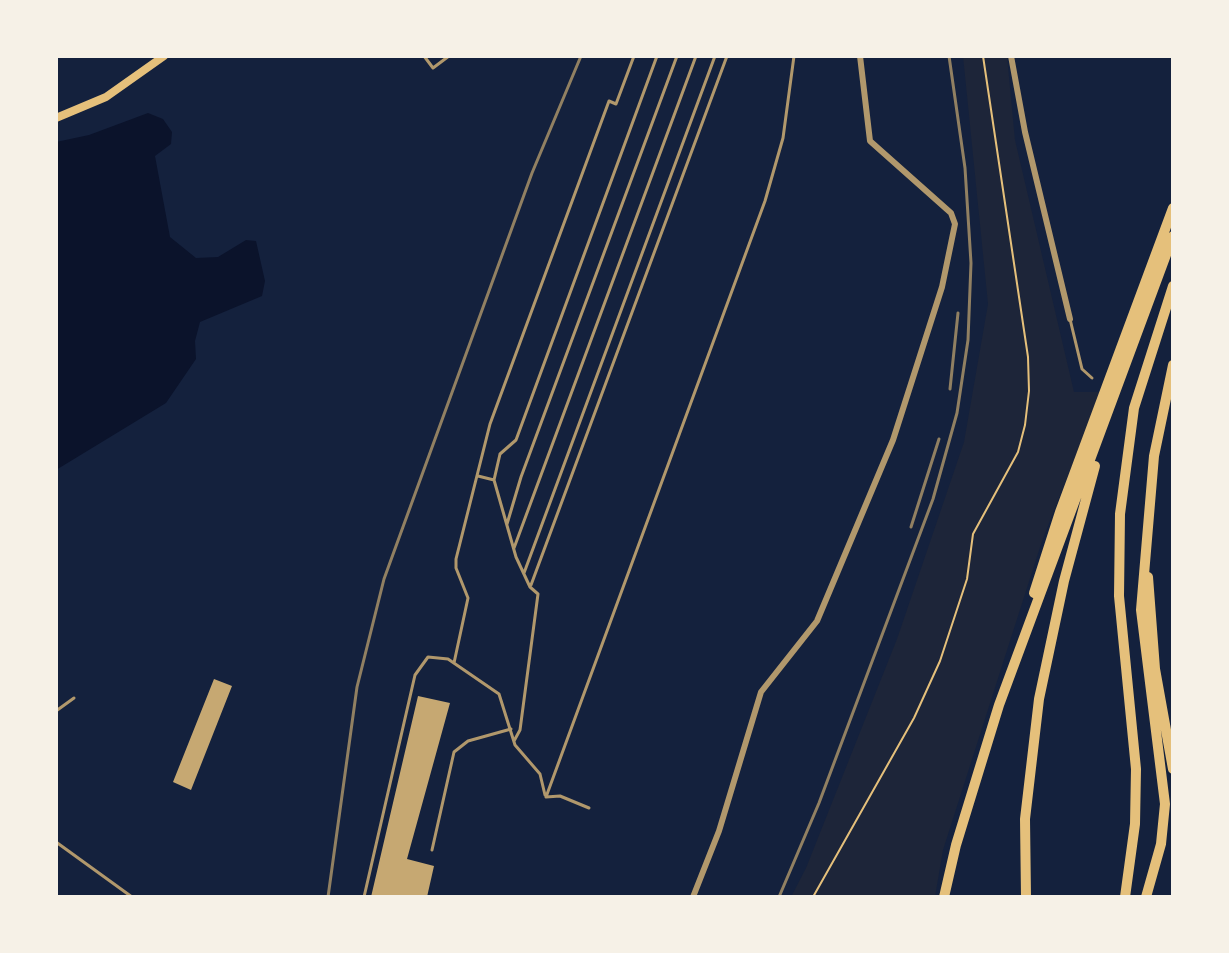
<!DOCTYPE html>
<html>
<head>
<meta charset="utf-8">
<style>
  body { margin:0 }
  #map { position:relative; width:1229px; height:953px; overflow:hidden; background:#14213d; font-family:Lato,sans-serif }
  canvas { display:block }
  .frame { position:absolute; inset:0; border:58px solid #f6f1e7; pointer-events:none }
</style>
</head>
<body>
<div id="map">
<canvas width="1229" height="953"></canvas>
<div class="frame"></div>
</div>
<script>
const c = document.querySelector('canvas').getContext('2d');
c.lineJoin = 'round';
function fill(path, color) { c.fillStyle = color; c.fill(path, 'evenodd'); }
const toPath = rows => new Path2D(rows.map(r => 'M' + r).join(''));
function stroke(path, color, width, dash) { c.strokeStyle = color; c.lineWidth = width; c.lineCap = dash ? 'butt' : 'round'; c.setLineDash(dash || []); c.stroke(path); }
fill(toPath([
  [963,56,1007,56,1015,140,1074,392,1101,392,1042,541,943,850,935,897,791,897,806,868,897,639,964,442,988,304]
]), '#1d2539');
fill(toPath([
  [148,113,163,119,172,132,171,144,155,156,170,237,196,258,218,257,246,240,256,241,265,281,262,296,200,322,195,341,196,359,166,403,56,470,56,142,89,135]
]), '#0b132b');
fill(toPath([
  [214,679,232,686,191,790,173,782],
  [418,696,450,703,407,859,434,866,427,897,371,897]
]), '#c6a872');
stroke(toPath([
  [813,897,914,718,940,661,967,579,973,534,1018,452,1025,425,1029,391,1028,357,983,56]
]), '#e5c07b', 2);
stroke(toPath([
  [424,56,433,68,449,56],
  [1070,319,1082,369,1092,378],
  [478,476,494,480],
  [507,524,521,477,677,56],
  [514,548,696,56],
  [524,573,715,56],
  [531,585,727,56],
  [454,663,468,598,456,568,456,559,490,424,609,101,616,104,634,56],
  [56,711,74,698],
  [514,741,520,730,538,594,530,587,516,557,494,480,500,454,516,440,657,56],
  [546,797,765,201,783,138,794,56],
  [546,797,560,796,589,808],
  [56,842,132,897],
  [432,850,454,752,468,741,511,729],
  [364,897,415,675,428,657,448,659,499,694,515,745,540,774,545,795]
]), '#b1986c', 3);
stroke(toPath([
  [1011,56,1025,132,1070,319],
  [693,897,719,831,761,692,817,621,893,440,942,287,955,224,951,213,870,141,860,56]
]), '#b1986c', 6);
stroke(toPath([
  [56,118,106,97,164,56]
]), '#e5c07b', 8);
stroke(toPath([
  [1148,577,1155,669,1173,769],
  [1034,593,1060,512,1173,208],
  [944,897,956,845,999,705,1173,236],
  [1026,897,1025,819,1039,699,1064,581,1095,466],
  [1125,897,1135,824,1136,769,1119,596,1120,514,1134,408,1173,286],
  [1146,897,1161,844,1165,804,1141,610,1154,456,1173,365]
]), '#e5c07b', 10);
stroke(toPath([
  [950,389,958,313],
  [911,527,939,439],
  [328,897,357,687,384,579,532,173,581,56],
  [779,897,819,803,933,499,957,413,968,340,971,263,965,168,949,56]
]), '#918062', 3);
</script>
</body>
</html>
